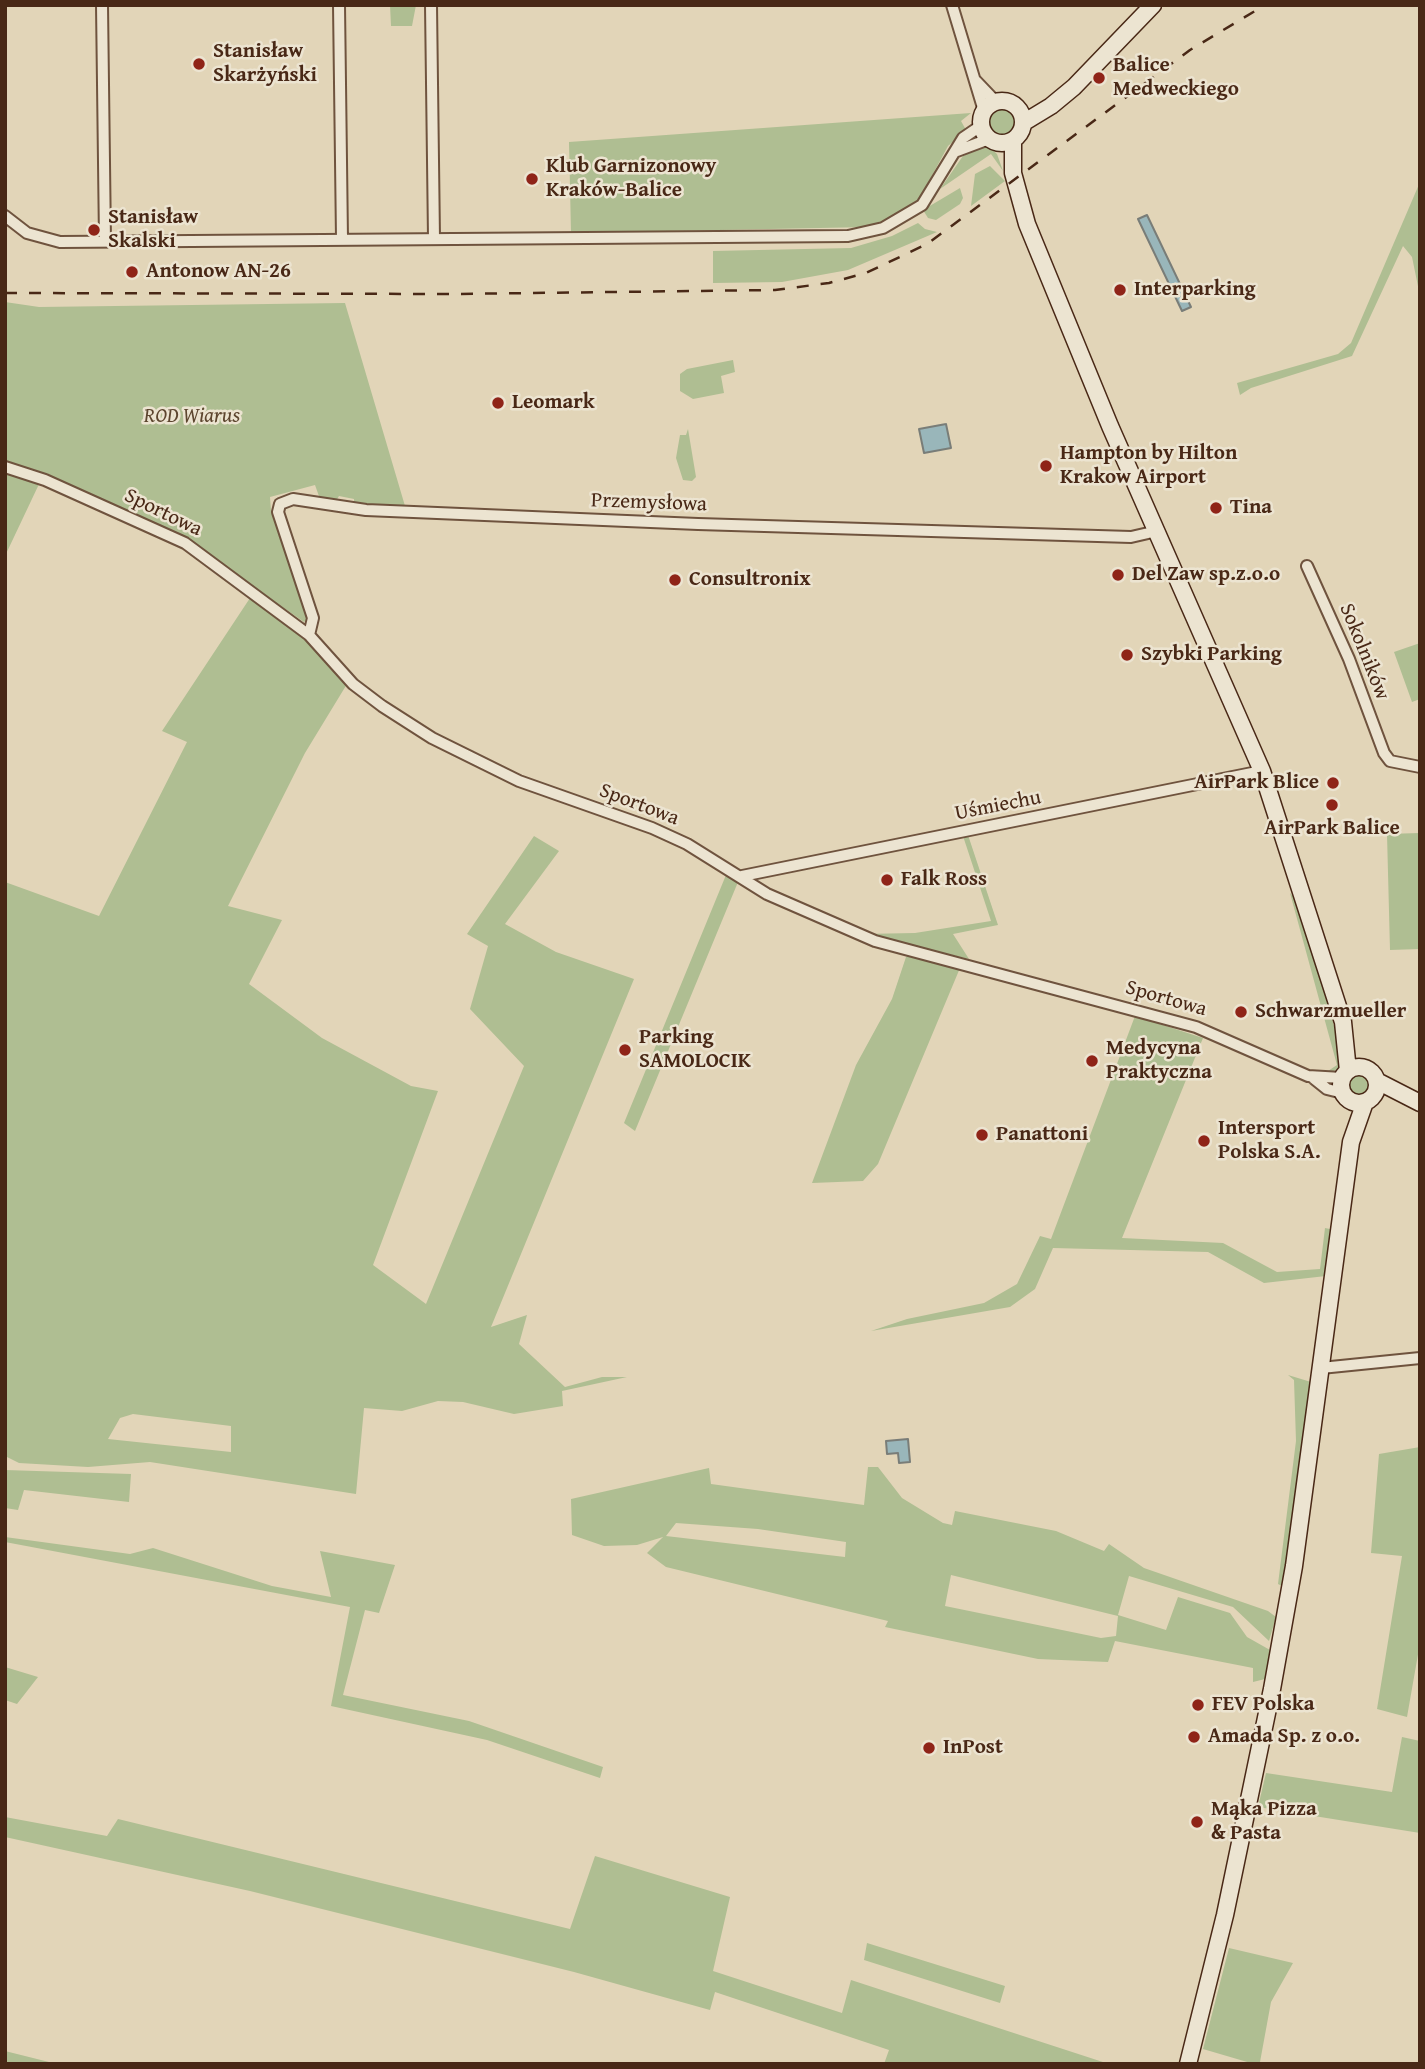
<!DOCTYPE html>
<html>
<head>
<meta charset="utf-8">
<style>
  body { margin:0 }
  #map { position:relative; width:1425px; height:2069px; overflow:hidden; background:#e2d5b8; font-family:"Gentium Book Plus",serif }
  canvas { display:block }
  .frame { position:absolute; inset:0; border:7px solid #492816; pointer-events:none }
</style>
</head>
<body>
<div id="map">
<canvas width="1425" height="2069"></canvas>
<div class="frame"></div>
</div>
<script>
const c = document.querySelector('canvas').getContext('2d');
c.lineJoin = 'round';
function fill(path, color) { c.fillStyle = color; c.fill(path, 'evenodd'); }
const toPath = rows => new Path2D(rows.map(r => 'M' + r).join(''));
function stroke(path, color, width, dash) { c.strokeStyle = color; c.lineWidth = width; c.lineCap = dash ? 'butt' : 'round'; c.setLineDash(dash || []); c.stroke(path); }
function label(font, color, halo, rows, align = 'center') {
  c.font = font + ' "Gentium Book Plus",serif'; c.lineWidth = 5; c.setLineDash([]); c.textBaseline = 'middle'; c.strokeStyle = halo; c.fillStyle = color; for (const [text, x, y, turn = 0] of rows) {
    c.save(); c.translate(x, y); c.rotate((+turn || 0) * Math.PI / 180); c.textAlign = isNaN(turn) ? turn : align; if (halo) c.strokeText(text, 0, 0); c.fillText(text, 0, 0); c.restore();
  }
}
fill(toPath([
  [390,5,416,5,412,26,391,26],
  '989 122a13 13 0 1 1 26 0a13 13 0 1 1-26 0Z',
  [971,113,961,121,966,130,948,146,922,194,910,209,869,227,571,233,569,142],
  [987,145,997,154,1003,171,991,154,940,189,963,156],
  [990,166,1005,181,971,206,975,174],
  [1420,182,1420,296,1412,257,1403,246,1352,356,1251,388,1240,395,1237,383,1338,354,1351,343],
  [960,188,963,198,960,204,936,220,928,218,923,210],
  [918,223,925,229,937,232,848,270,782,282,713,283,713,251,851,248,892,236],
  [5,302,39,307,345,303,405,506,354,504,354,499,339,496,336,501,320,499,315,485,270,497,271,511,308,612,309,618,304,622,175,533,5,462],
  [733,360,735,372,721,376,724,393,693,399,680,391,680,374,687,369],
  [688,429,696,477,692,481,683,480,676,458,680,435,686,435],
  [5,470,40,482,5,556],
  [252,595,301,635,347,684,305,753,228,906,282,920,249,984,322,1038,411,1086,438,1091,373,1265,426,1304,524,1066,470,1009,488,946,467,934,534,836,559,851,505,924,556,952,634,979,491,1327,527,1315,519,1344,565,1387,602,1377,627,1377,562,1391,563,1406,514,1414,463,1402,438,1401,402,1411,364,1408,356,1494,150,1462,88,1467,19,1463,5,1456,5,882,99,916,187,742,162,731],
  [133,1414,231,1426,231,1452,108,1439,120,1418],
  [1420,643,1420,699,1412,702,1394,652],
  [1420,833,1420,949,1390,950,1387,834],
  [968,835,998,925,953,934,969,959,863,934,915,933,991,921,963,836],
  [726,875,738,882,635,1131,624,1123],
  [1290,893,1296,899,1338,1039,1340,1067,1334,1071,1328,1071,1337,1065],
  [913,956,960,968,878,1164,863,1181,812,1183,856,1065,892,999,906,957],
  [1135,1016,1203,1038,1122,1238,1223,1243,1277,1272,1320,1269,1325,1228,1330,1229,1326,1276,1264,1283,1208,1252,1053,1248,1035,1289,1010,1307,871,1331,907,1319,984,1303,1017,1284,1040,1236,1051,1239],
  '1347 1084a13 13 0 1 1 26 0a13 13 0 1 1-26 0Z',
  [1288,1375,1311,1382,1282,1586,1278,1584,1296,1441,1294,1380],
  [1420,1447,1420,1643,1407,1717,1377,1709,1402,1556,1371,1553,1379,1454],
  [868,1467,878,1467,902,1498,943,1523,952,1525,955,1511,1056,1531,1104,1551,1109,1544,1144,1568,1268,1611,1276,1617,1269,1641,1233,1607,1129,1576,1118,1615,1166,1630,1178,1597,1230,1613,1247,1637,1270,1650,1265,1679,1253,1682,1253,1668,1115,1641,1108,1662,1038,1659,885,1627,888,1621,666,1567,647,1553,663,1537,637,1545,604,1546,572,1535,571,1499,709,1468,711,1484,864,1505],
  [676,1523,758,1529,846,1542,845,1557,666,1536],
  [951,1575,1118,1616,1116,1636,1101,1638,945,1606],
  [5,1470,131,1474,129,1502,24,1490,18,1510,5,1508],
  [5,1537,130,1554,153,1548,272,1586,331,1597,320,1551,395,1565,379,1613,365,1610,343,1695,469,1721,603,1767,600,1778,487,1740,331,1706,350,1607,5,1542],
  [5,1667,38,1677,17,1704,5,1700],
  [1402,1737,1420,1741,1420,1833,1258,1807,1266,1773,1392,1792],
  [5,1817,107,1836,118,1819,570,1929,595,1856,730,1897,713,1971,842,2013,851,1980,1109,2064,884,2064,889,2050,715,1992,710,2010,574,1972,250,1891,5,1837],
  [867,1943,1005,1986,1000,2003,864,1960],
  [1229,1948,1293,1963,1271,2002,1260,2062,1265,2064,1254,2064,1203,2049],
  [5,2051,57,2064,5,2064]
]), '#afbe92');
const water = toPath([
  [1147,215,1191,307,1182,311,1138,219,1147,215],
  [946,424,951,448,924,453,919,429,946,424],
  [908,1439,910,1462,899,1463,898,1453,887,1454,886,1441,908,1439]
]);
fill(water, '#99b6ba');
stroke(water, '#797d78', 2);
const street = toPath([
  [102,5,105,241],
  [339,5,342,239],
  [431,5,434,238],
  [952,5,984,111],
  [976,81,996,102],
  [957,151,989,139],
  [5,216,27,233,60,242,848,236,883,228,922,205,963,138,982,125],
  [5,467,45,480,185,543,309,635,353,684,382,706,432,738,519,781,652,828,687,844,767,894,875,941,1196,1027,1308,1076,1342,1078],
  [1307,566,1349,659,1384,753,1390,761,1420,767],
  [309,635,313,618,278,512,280,504,293,499,366,510,698,524,1131,537,1157,531],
  [742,876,1262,771],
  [1312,1077,1327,1089,1343,1093],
  [1321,1368,1420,1358]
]);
const secondary = toPath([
  '981 122a21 21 0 1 1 42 0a21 21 0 1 1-42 0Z',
  [1023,123,1051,106,1074,87,1153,5],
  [1013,140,1013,173,1027,224,1110,426,1262,771,1343,1022,1348,1071],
  '1341 1085a18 18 0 1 1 36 0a18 18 0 1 1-36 0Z',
  [1377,1081,1420,1103],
  [1188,2064,1225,1915,1272,1689,1294,1566,1351,1142,1365,1102]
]);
stroke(street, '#6f533e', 14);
stroke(secondary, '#492816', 19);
stroke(street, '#ece4d1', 10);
stroke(secondary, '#ece4d1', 16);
stroke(toPath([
  [5,293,454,294,775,290,829,283,866,273,927,244,1190,50,1265,5]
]), '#492816', 2.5, [12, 12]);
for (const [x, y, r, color] of [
  [199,64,7,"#8f2418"],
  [1099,78,7,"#8f2418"],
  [532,179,7,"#8f2418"],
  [94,230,7,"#8f2418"],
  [132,272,7,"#8f2418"],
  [1120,290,7,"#8f2418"],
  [498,403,7,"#8f2418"],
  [1046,466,7,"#8f2418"],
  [1216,508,7,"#8f2418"],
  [1118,575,7,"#8f2418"],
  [675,580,7,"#8f2418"],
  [1127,655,7,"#8f2418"],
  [1333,783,7,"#8f2418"],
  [1332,805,7,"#8f2418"],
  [887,880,7,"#8f2418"],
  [1241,1012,7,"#8f2418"],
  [625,1050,7,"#8f2418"],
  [1092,1061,7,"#8f2418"],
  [982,1135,7,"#8f2418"],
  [1204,1141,7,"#8f2418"],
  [1198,1705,7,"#8f2418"],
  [1194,1737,7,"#8f2418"],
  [929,1748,7,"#8f2418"],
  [1197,1822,7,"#8f2418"]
]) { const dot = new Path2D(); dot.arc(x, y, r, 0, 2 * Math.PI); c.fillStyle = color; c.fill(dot); stroke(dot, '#ece4d1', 2.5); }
label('bold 21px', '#492816', '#ece4d1', [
  ["Stanisław",213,52],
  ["Skarżyński",213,76],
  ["Balice",1113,66],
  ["Medweckiego",1113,90],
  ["Klub Garnizonowy",546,167],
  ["Kraków-Balice",546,191],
  ["Stanisław",108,218],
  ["Skalski",108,242],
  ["Antonow AN-26",146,272],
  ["Interparking",1134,290],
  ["Leomark",512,403],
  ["Hampton by Hilton",1060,454],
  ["Krakow Airport",1060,478],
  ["Tina",1230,508],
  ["Del Zaw sp.z.o.o",1132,575],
  ["Consultronix",689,580],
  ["Szybki Parking",1141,655],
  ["AirPark Blice",1319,783,"right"],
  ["AirPark Balice",1332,829,"center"],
  ["Falk Ross",901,880],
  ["Schwarzmueller",1255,1012],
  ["Parking",639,1038],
  ["SAMOLOCIK",639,1062],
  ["Medycyna",1106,1049],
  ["Praktyczna",1106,1073],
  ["Intersport",1218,1129],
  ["Polska S.A.",1218,1153],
  ["Panattoni",996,1135],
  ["FEV Polska",1212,1705],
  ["Amada Sp. z o.o.",1208,1737],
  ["InPost",943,1748],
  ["Mąka Pizza",1211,1810],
  ["& Pasta",1211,1834]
], 'left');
label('italic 21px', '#5d462f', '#ece4d1', [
  ["ROD Wiarus",192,417]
]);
label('21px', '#492816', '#ece4d1', [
  ["Przemysłowa",649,503,2],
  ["Sportowa",163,513,26],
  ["Sokolników",1364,652,68],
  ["Sportowa",639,805,21],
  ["Uśmiechu",998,806,-11],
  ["Sportowa",1166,999,16]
]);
</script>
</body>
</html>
